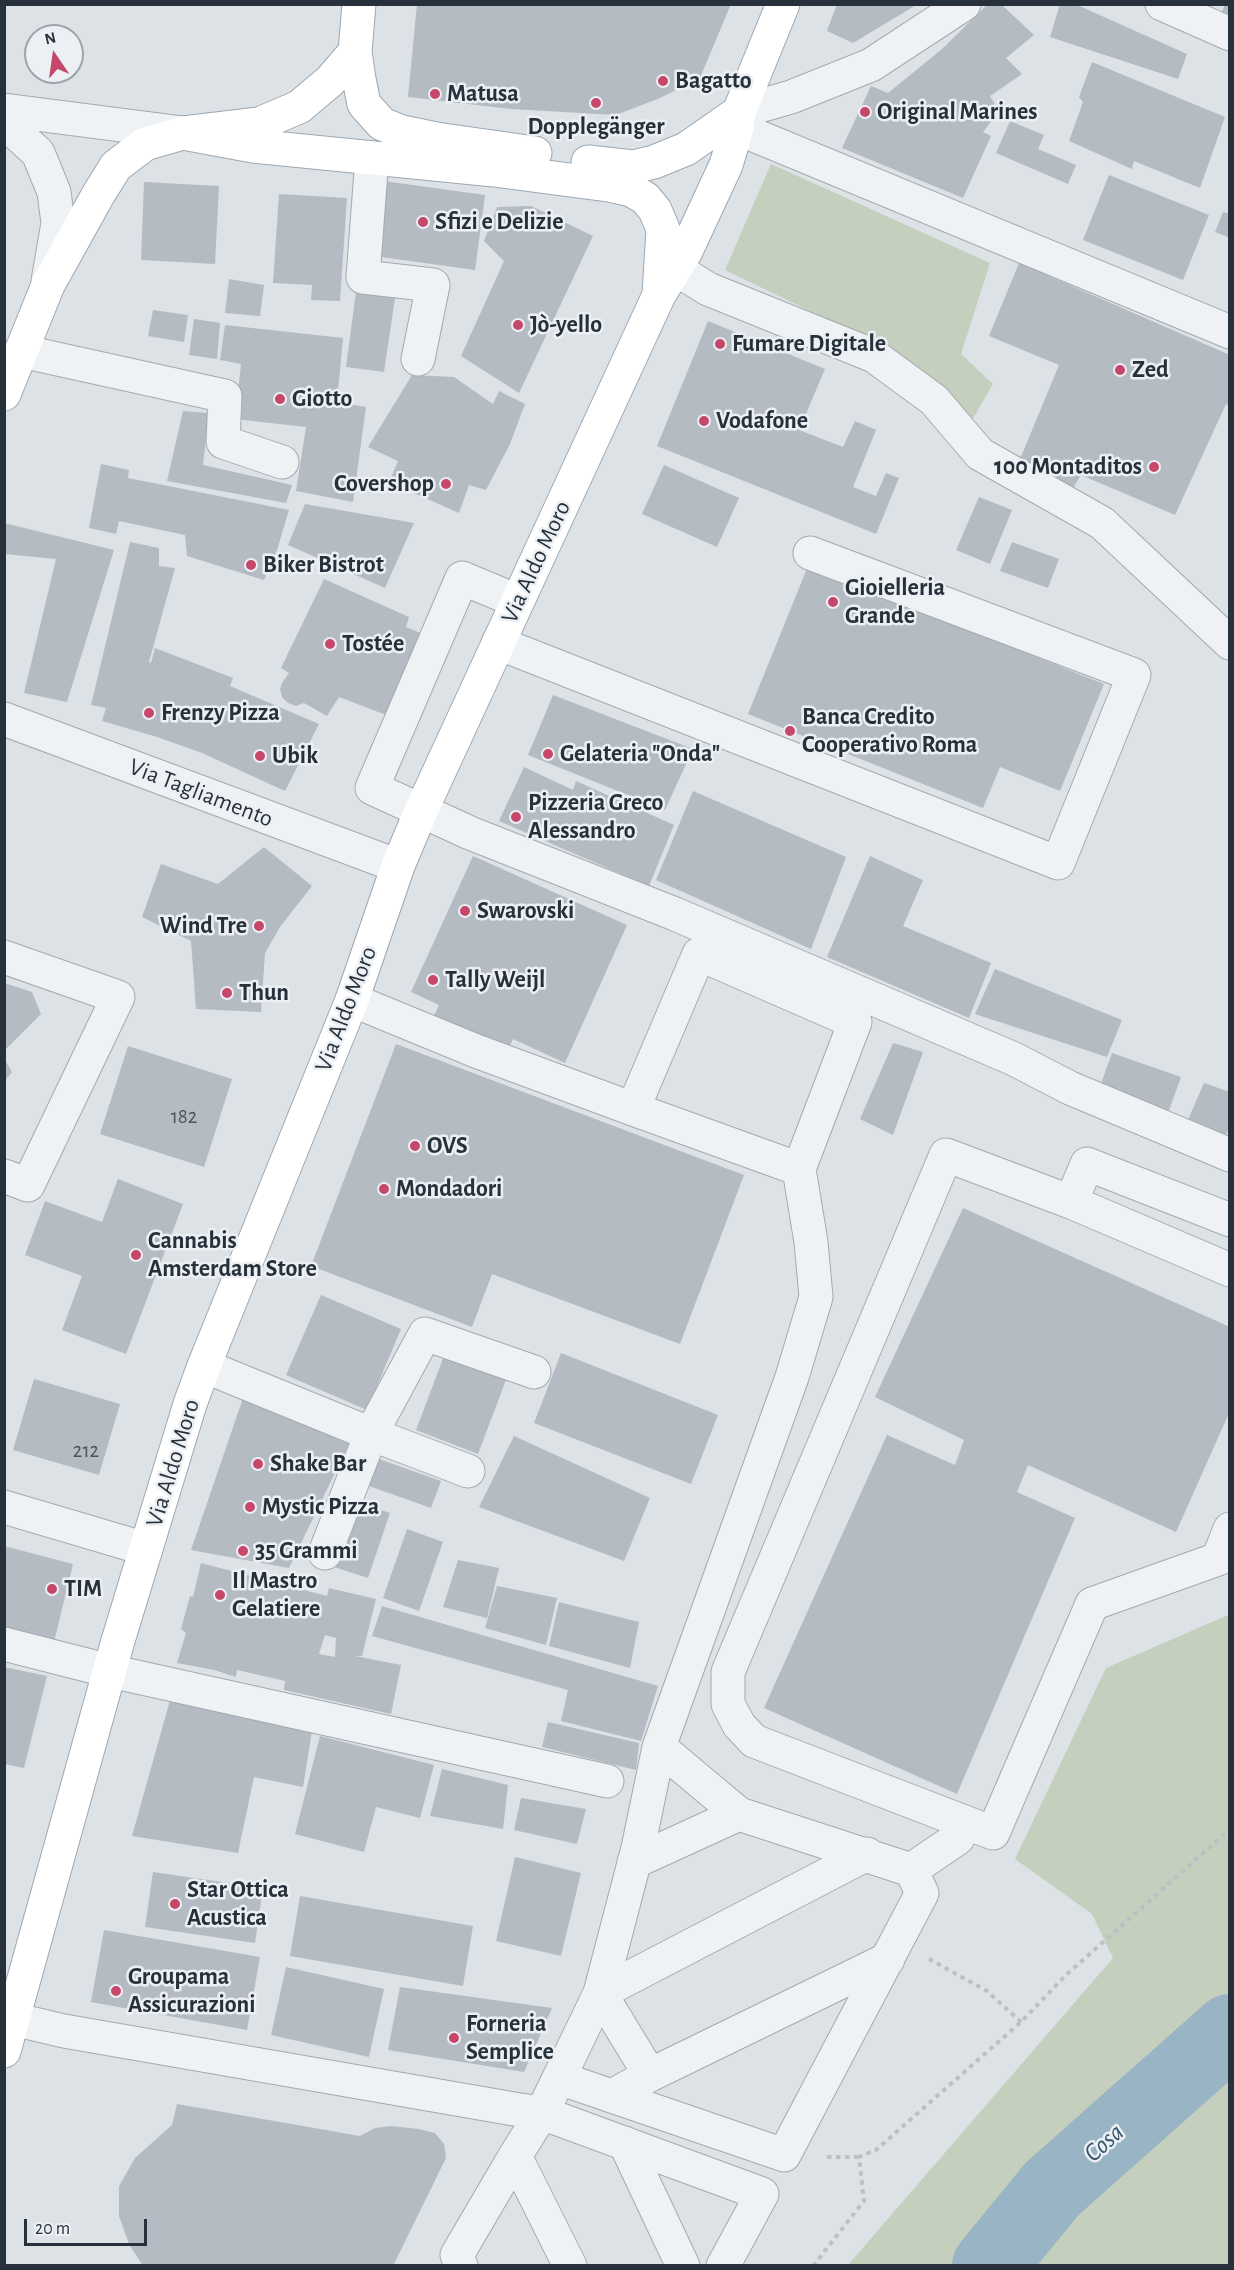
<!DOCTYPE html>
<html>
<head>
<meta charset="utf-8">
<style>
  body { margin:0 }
  #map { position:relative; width:1234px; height:2270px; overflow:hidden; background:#dde2e6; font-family:"Alegreya Sans",sans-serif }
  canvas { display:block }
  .frame { position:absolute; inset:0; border:6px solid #27313b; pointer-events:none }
  .north { position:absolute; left:24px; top:24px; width:60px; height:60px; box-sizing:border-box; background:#ecf0f4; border:2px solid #9da4aa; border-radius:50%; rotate:347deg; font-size:16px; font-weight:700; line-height:24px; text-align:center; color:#27313b }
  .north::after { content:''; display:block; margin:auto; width:21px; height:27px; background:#c5486b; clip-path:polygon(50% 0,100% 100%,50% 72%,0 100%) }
  .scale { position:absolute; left:24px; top:2219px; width:123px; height:27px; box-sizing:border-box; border:3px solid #27313b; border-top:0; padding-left:8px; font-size:18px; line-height:21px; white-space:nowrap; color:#27313b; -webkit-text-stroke:4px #ecf0f4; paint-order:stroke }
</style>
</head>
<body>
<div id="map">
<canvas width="1234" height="2270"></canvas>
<div class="frame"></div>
<div class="north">N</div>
<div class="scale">20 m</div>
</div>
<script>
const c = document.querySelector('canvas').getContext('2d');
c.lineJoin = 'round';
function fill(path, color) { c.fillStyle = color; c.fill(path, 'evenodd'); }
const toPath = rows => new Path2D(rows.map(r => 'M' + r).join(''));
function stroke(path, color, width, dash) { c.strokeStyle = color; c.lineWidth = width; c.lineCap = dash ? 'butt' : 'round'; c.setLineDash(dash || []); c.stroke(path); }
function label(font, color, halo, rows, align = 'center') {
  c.font = font + ' "Alegreya Sans",sans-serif'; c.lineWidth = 5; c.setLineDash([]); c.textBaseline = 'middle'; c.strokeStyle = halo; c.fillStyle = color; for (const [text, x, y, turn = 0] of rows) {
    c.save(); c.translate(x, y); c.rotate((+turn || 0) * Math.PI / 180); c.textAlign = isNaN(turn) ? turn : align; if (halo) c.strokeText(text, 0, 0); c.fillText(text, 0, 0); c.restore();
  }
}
fill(toPath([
  [771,164,990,263,961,354,993,384,968,427,903,356,725,270],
  [1229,1612,1229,2265,848,2265,1113,1958,1092,1914,1015,1859,1106,1668,1228,1615]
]), '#c5cfbe');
stroke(toPath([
  [989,2266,1052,2189,1230,2031]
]), '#99b4c4', 74);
fill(toPath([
  [417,4,731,4,700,78,660,98,616,115,511,109,408,97],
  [837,4,918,4,853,43,827,31],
  [988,4,1001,4,1034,35,1006,58,1022,74,990,96,999,111,983,132,991,136,963,198,842,148,871,86,888,93,942,49],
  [1060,4,1075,4,1187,54,1178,79,1050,37],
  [1225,4,1230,4,1230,17,1221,14],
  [1092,62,1225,117,1200,188,1134,161,1132,169,1069,141,1083,102,1079,97],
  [1010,121,1044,135,1038,149,1076,165,1068,184,996,153],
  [1109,175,1209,215,1183,280,1083,240],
  [384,181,485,195,475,270,374,256],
  [144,182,219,186,215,264,141,260],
  [279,194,347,198,340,301,311,300,312,285,273,283],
  [531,206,593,236,519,393,461,356,504,261,484,241,497,207],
  [1223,212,1230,214,1230,238,1215,232],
  [1019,263,1230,355,1230,406,1226,404,1175,515,1081,475,1073,488,1018,464,1059,365,989,336],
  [229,279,264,285,260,316,225,313],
  [356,292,395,298,384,372,346,367],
  [153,310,188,315,184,342,148,336],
  [194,319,220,323,217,359,189,355],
  [708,321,825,369,799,430,843,447,855,421,876,430,853,487,876,496,886,473,899,478,876,534,657,446],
  [225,325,343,338,337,402,366,407,353,502,296,491,306,427,235,419,241,364,220,360],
  [412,375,454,377,493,404,499,391,525,404,510,444,486,490,469,485,459,513,389,482,398,461,368,447],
  [183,411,209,413,203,465,292,485,286,503,167,481],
  [101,464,129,470,128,478,289,510,277,550,264,580,187,556,185,535,119,521,116,534,89,528],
  [664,465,739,498,717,547,642,514],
  [979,497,1012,510,990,564,956,550],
  [305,504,414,523,385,588,288,545],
  [4,523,114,550,67,702,24,693,56,559,4,554],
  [130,542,159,548,159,566,175,568,149,662,151,663,155,648,233,678,230,686,319,724,285,791,202,753,157,737,102,721,106,708,91,705],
  [1012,542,1059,559,1048,588,1000,571],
  [808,566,1104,684,1060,791,1000,767,983,808,748,714],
  [324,579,409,617,406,627,430,637,394,718,339,697,327,716,304,703,296,706,288,703,282,697,280,689,282,683,289,673,281,668],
  [553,695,693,749,665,810,528,755],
  [524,767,573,790,576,781,674,825,649,886,499,821],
  [693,791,846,857,811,949,656,880],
  [264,847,312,886,280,927,265,953,261,1012,196,1009,191,941,142,917,161,864,218,884],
  [473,856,627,925,565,1063,513,1039,506,1054,432,1020,439,1005,411,992],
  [870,856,923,880,903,926,991,963,969,1018,827,957],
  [995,969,1122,1020,1107,1057,975,1014],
  [4,983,32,992,41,1014,4,1051],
  [893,1043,923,1052,893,1135,860,1119],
  [396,1044,744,1175,680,1344,492,1274,472,1327,311,1266],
  [128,1046,232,1079,204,1167,100,1134],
  [1112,1053,1181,1077,1167,1116,1098,1092],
  [4,1058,12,1072,4,1082],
  [1204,1083,1230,1092,1230,1126,1223,1142,1184,1129],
  [118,1179,183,1204,126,1354,62,1330,82,1276,25,1255,45,1201,102,1222],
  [963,1208,1230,1327,1230,1411,1176,1532,1028,1465,1017,1492,1075,1518,957,1794,764,1708,887,1435,955,1465,964,1440,875,1397],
  [321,1295,401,1329,367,1410,286,1375],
  [561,1353,718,1415,691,1484,534,1423],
  [444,1356,506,1380,478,1454,416,1430],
  [34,1379,120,1404,99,1475,13,1450],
  [243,1398,314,1424,349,1444,289,1568,191,1550],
  [514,1436,650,1498,624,1561,479,1507],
  [379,1459,441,1481,431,1508,369,1486],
  [356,1502,390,1513,368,1578,334,1567],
  [407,1529,443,1542,419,1611,383,1598],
  [4,1546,73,1564,54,1642,4,1629],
  [458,1560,499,1568,487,1618,443,1607],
  [201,1563,327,1596,329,1588,376,1599,362,1656,355,1656,401,1665,391,1714,284,1690,285,1681,237,1670,236,1677,214,1670,177,1663,186,1633,181,1629,190,1596,193,1597],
  [325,1635,336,1638,335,1657,319,1654],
  [497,1586,557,1598,546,1645,485,1628],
  [559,1602,639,1622,630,1668,549,1646],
  [382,1606,658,1686,641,1741,561,1721,568,1690,372,1636],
  [4,1667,47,1676,24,1768,4,1764],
  [172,1693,312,1731,303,1787,254,1777,238,1853,132,1836],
  [548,1722,639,1743,636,1770,542,1747],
  [320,1736,434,1765,420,1818,376,1807,364,1852,295,1834],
  [442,1769,508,1785,503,1829,430,1816],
  [521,1798,586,1809,577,1844,514,1830],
  [515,1857,581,1873,561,1956,496,1941],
  [153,1872,263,1888,255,1943,145,1927],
  [300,1896,473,1926,463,1986,290,1956],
  [104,1930,260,1957,247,2030,91,2002],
  [286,1967,384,1989,369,2057,271,2035],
  [400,1987,552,2008,524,2072,388,2050],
  [177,2104,360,2136,375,2128,391,2126,419,2129,435,2133,444,2144,446,2158,393,2266,143,2266,129,2244,119,2216,119,2186,135,2158,172,2125]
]), '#b4bbc2');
const minor = toPath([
  [1162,4,1230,34],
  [4,110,183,133],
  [739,112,791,97,871,65,964,4],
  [4,122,38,153,54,192,58,223,48,281],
  [737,128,1230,332],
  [372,158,363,277,433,285,418,359],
  [676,269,708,289,874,356,934,400,980,454,1102,523,1230,643],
  [21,351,225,396,223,442,282,462],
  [517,601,462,578,372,788,470,833,675,914,1014,1059,1070,1088,1230,1155],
  [498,643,1058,863,1134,675,810,553],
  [4,719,398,866],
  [4,957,118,997,28,1185,4,1176],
  [352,1000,476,1051,633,1109,799,1169,855,1022,699,954,633,1109],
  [1071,1202,1087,1164,1230,1220],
  [1230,1270,1071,1202,946,1155,728,1672,728,1704,739,1725,754,1741,993,1833,1092,1604,1218,1559,1230,1529],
  [204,1366,371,1434,325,1553],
  [468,1471,371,1434,425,1334,534,1372],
  [4,1507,146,1549],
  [4,1644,110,1671,607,1781],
  [659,1747,739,1814],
  [911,1870,958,1838,964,1823],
  [13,2019,64,2031,514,2109,542,2113,762,2194,723,2266],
  [650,2075,888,1959],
  [559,2078,600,1993,638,1848,659,1747,792,1377,816,1297,811,1242,799,1169],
  [612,2096,650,2075,600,1993,867,1854],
  [625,2143,683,2266],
  [461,2266,457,2255,515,2156],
  [570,2266,515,2156,542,2113,559,2078,784,2155,922,1893,911,1870,739,1814,634,1862]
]);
const major = toPath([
  [359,4,355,52,359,79,364,104,382,124,402,132,436,139,535,153],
  [183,133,253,146,494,170,608,185,631,190,645,198,655,210,663,229,659,294],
  [588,162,633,167,654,162,686,149,739,112],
  [4,394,48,285,98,195,116,166,145,144,183,133,259,124,299,107,330,81,355,52],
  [4,2051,117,1644,190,1404,204,1366,352,1000,398,866,421,811,659,295,686,251,726,165,737,128,739,112,783,4]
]);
stroke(minor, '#a3a9af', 35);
stroke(major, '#9da7b1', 35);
stroke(toPath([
  [929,1959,987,1991,1021,2022],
  [827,2157,859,2157],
  [813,2266,864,2201,859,2157,876,2150,1021,2022,1065,1976,1230,1829]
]), '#bbc0c4', 4, [4.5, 4.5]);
stroke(minor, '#eff2f4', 33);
stroke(major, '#fff', 33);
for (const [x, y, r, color] of [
  [663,81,6,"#c5486b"],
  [435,94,6,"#c5486b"],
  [596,103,6,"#c5486b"],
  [865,112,6,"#c5486b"],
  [423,222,6,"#c5486b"],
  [518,325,6,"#c5486b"],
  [720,344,6,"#c5486b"],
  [1120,370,6,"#c5486b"],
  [280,399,6,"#c5486b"],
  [704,421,6,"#c5486b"],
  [1154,467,6,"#c5486b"],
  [446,484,6,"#c5486b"],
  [251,565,6,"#c5486b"],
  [833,602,6,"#c5486b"],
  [330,644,6,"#c5486b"],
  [149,713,6,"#c5486b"],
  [790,731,6,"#c5486b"],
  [548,754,6,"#c5486b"],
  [260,756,6,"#c5486b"],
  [516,817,6,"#c5486b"],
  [465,911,6,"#c5486b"],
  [259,926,6,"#c5486b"],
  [433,980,6,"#c5486b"],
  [227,993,6,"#c5486b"],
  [415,1146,6,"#c5486b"],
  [384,1189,6,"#c5486b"],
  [136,1255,6,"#c5486b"],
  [258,1464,6,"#c5486b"],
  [250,1507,6,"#c5486b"],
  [243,1551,6,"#c5486b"],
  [52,1589,6,"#c5486b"],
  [220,1595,6,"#c5486b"],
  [175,1904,6,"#c5486b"],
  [116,1991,6,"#c5486b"],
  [454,2038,6,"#c5486b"]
]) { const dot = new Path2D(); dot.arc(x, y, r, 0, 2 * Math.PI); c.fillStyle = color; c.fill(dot); stroke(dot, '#ecf0f4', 2); }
label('21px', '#4a545d', null, [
  ["182",184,1117],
  ["212",86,1451]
]);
label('bold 24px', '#27313b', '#ecf0f4', [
  ["Bagatto",675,81],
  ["Matusa",447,94],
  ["Original Marines",877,112],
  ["Dopplegänger",596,127,"center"],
  ["Sfizi e Delizie",435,222],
  ["Jò-yello",530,325],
  ["Fumare Digitale",732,344],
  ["Zed",1132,370],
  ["Giotto",292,399],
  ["Vodafone",716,421],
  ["100 Montaditos",1142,467,"right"],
  ["Covershop",434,484,"right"],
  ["Biker Bistrot",263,565],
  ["Gioielleria",845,588],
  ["Grande",845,616],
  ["Tostée",342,644],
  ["Frenzy Pizza",161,713],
  ["Banca Credito",802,717],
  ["Cooperativo Roma",802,745],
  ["Gelateria \"Onda\"",560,754],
  ["Ubik",272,756],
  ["Pizzeria Greco",528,803],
  ["Alessandro",528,831],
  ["Swarovski",477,911],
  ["Wind Tre",247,926,"right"],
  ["Tally Weijl",445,980],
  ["Thun",239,993],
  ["OVS",427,1146],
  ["Mondadori",396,1189],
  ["Cannabis",148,1241],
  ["Amsterdam Store",148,1269],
  ["Shake Bar",270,1464],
  ["Mystic Pizza",262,1507],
  ["35 Grammi",255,1551],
  ["Il Mastro",232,1581],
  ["Gelatiere",232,1609],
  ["TIM",64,1589],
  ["Star Ottica",187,1890],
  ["Acustica",187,1918],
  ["Groupama",128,1977],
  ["Assicurazioni",128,2005],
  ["Forneria",466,2024],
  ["Semplice",466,2052]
], 'left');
label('24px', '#27313b', '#ecf0f4', [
  ["Via Aldo Moro",536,562,-65],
  ["Via Tagliamento",201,793,21],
  ["Via Aldo Moro",346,1009,-69],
  ["Via Aldo Moro",173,1463,-73]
]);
label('italic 26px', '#34556c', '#ecf0f4', [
  ["Cosa",1104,2143,-42]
]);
</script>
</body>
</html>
